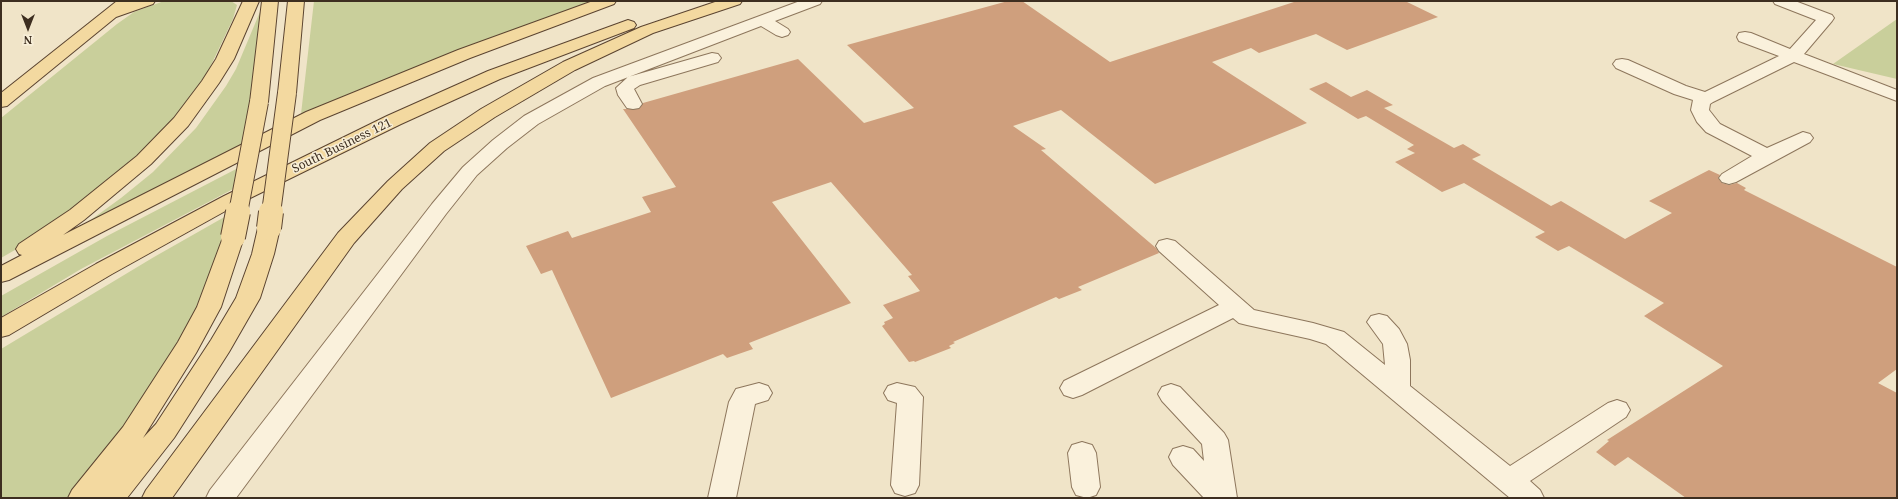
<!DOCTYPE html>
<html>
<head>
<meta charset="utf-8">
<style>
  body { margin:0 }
  #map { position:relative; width:1898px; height:499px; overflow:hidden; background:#f0e4c8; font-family:"Noto Serif",serif }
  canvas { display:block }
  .frame { position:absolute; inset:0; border:2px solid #3d2e20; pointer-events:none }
  .north { position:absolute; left:8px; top:8px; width:40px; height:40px; -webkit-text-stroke:3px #f7eed8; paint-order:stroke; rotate:180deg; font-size:11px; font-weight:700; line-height:16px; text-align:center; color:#3d2e20 }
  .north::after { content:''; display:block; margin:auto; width:14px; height:18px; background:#3d2e20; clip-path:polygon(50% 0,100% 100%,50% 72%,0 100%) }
</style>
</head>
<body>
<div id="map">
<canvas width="1898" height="499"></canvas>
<div class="frame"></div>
<div class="north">N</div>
</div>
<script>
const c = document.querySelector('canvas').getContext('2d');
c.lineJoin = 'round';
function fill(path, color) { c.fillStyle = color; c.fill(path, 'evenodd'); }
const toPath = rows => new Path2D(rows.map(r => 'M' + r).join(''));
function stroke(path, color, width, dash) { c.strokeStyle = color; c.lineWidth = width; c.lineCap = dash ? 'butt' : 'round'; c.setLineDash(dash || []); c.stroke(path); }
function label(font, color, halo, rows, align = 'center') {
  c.font = font + ' "Noto Serif",serif'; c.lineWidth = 3; c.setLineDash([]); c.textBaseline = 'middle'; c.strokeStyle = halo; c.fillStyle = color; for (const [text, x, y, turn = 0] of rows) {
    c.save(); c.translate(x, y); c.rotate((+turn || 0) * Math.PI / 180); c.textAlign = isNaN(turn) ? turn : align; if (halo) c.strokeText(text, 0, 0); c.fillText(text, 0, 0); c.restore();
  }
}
fill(toPath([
  [164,1,231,1,237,5,233,19,203,82,170,127,128,168,34,239,1,258,1,118,117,24,134,12],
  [314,1,593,1,472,45,301,114],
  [266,5,244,144,70,235,121,198,153,172,196,128,226,86,236,69,262,7],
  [1897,19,1897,79,1833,64],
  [240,167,237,187,81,269,1,317,1,296,107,236],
  [235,211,208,301,75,498,1,498,1,349,154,257]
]), '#c9cf9b');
fill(toPath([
  [1008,1,1022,1,1110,62,1297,1,1405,1,1438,17,1347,50,1316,34,1259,53,1251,48,1212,62,1307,123,1155,184,1061,110,1013,126,1046,149,1041,150,1156,248,1159,253,1078,287,1082,290,1059,299,1056,297,953,342,955,343,949,346,951,348,915,362,914,361,909,362,882,326,885,324,884,322,893,318,883,305,920,291,908,276,912,275,831,182,772,202,851,303,749,343,753,349,727,358,723,354,611,398,552,270,541,274,526,246,568,231,572,238,651,212,642,197,676,187,623,109,639,109,643,103,798,59,864,123,914,108,847,45],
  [1326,82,1351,97,1367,90,1393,105,1384,108,1454,148,1463,144,1481,155,1472,159,1551,206,1561,201,1625,239,1672,213,1649,201,1709,170,1720,175,1718,178,1722,183,1729,185,1737,183,1746,188,1744,190,1897,267,1897,369,1878,383,1897,393,1897,498,1686,498,1628,457,1615,466,1596,452,1609,441,1607,440,1723,366,1644,316,1664,303,1569,246,1558,251,1535,237,1545,232,1464,183,1442,192,1395,162,1415,153,1407,149,1414,145,1366,116,1358,119,1309,89]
]), '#cf9f7d');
const minor = toPath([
  [800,1,822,1,820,4,775,21,788,29,790,32,788,35,782,37,776,35,761,26,605,86,538,124,507,148,477,175,446,214,236,498,206,498,210,490,432,204,463,167,493,140,524,116,593,78,800,1],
  [1773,1,1795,1,1832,15,1834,18,1832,21,1804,54,1897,90,1897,101,1794,62,1713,102,1710,104,1709,110,1720,124,1767,148,1803,132,1810,134,1813,138,1810,142,1736,182,1729,184,1722,182,1719,178,1722,174,1752,156,1706,132,1697,122,1691,110,1693,100,1674,94,1616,68,1613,64,1616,60,1622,59,1628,60,1686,86,1705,92,1779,56,1739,41,1737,37,1739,33,1745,32,1751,33,1790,49,1816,20,1775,4,1773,1],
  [712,53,718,54,721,58,718,62,640,85,634,89,642,104,639,108,633,109,627,108,618,95,616,88,628,77,712,53],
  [1167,239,1175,241,1254,310,1313,323,1344,332,1385,365,1383,344,1367,322,1371,316,1379,314,1387,316,1399,329,1407,344,1410,360,1410,386,1510,466,1608,403,1617,400,1626,403,1630,410,1626,417,1530,481,1540,490,1544,498,1510,498,1326,344,1310,339,1247,325,1239,323,1233,318,1082,395,1073,398,1064,395,1060,388,1064,381,1219,305,1159,251,1156,246,1159,241,1167,239],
  [759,383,768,386,772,393,768,400,755,404,736,498,708,498,729,402,736,389,759,383],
  [897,383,915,387,923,397,919,485,915,493,905,496,895,493,891,485,897,403,888,400,884,393,888,386,897,383],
  [1171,384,1180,387,1224,433,1228,440,1237,498,1204,498,1173,465,1169,457,1173,449,1183,446,1193,449,1204,461,1202,444,1162,401,1158,394,1162,387,1171,384],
  [1082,442,1092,445,1096,453,1100,487,1096,495,1087,498,1076,495,1072,487,1068,453,1072,445,1082,442]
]);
const major = toPath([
  [117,1,155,1,153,4,116,17,7,106,1,107,1,93,117,1],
  [243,1,259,1,234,59,219,83,188,126,151,164,84,220,63,235,306,112,458,50,593,1,616,1,614,4,470,58,320,120,9,280,1,282,1,266,22,255,19,254,16,249,19,244,70,210,137,156,174,118,202,81,216,59,243,1],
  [262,1,278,1,268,102,265,106,259,107,253,106,250,102,262,1],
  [288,1,304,1,296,93,293,97,287,98,281,97,278,93,288,1],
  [718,1,742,1,740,4,653,33,575,70,495,117,444,151,402,189,354,243,172,498,142,498,146,490,338,233,388,181,430,143,481,109,563,62,641,27,718,1],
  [628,20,634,22,636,25,634,28,500,79,401,124,238,204,112,274,9,335,1,337,1,318,96,264,224,196,387,116,488,71,628,20],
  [269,221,277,223,280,228,274,254,260,298,229,352,174,438,127,498,68,498,72,490,123,427,178,342,197,307,225,232,233,230,241,232,244,237,221,307,196,353,143,438,156,424,211,340,236,298,252,254,258,228,261,223,269,221]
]);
stroke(minor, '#8d765c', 2);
stroke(major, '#5b4430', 2);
fill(minor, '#faf1dc');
fill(major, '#f3d9a0');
const majorBridgeFar1 = toPath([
  [238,213,259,102],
  [271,213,287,93]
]);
const majorBridge = toPath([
  [269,228,271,212],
  [233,237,238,212]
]);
stroke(majorBridgeFar1, '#5b4430', 20, []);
stroke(majorBridge, '#5b4430', 26, []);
stroke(majorBridgeFar1, '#f3d9a0', 18);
stroke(majorBridge, '#f3d9a0', 24);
label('12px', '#3d2e20', '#f7eed8', [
  ["South Business 121",342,146,-26]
]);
</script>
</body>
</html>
